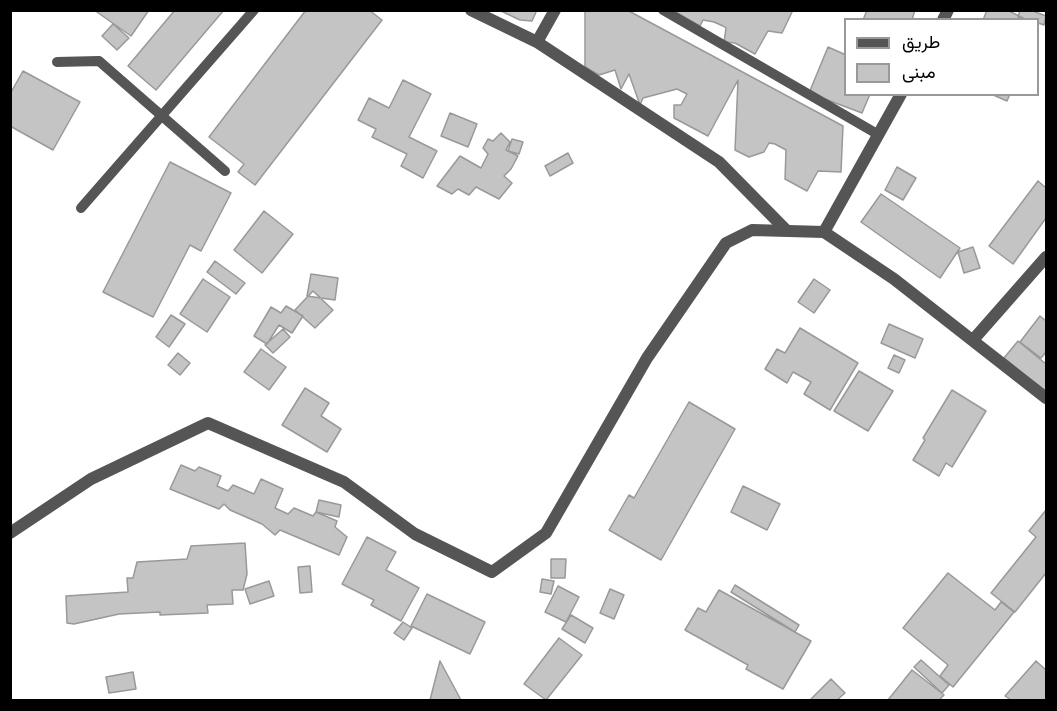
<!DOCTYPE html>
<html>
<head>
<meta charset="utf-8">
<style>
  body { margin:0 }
  #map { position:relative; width:1057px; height:711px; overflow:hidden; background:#fff; font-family:Poppins,Vazirmatn,sans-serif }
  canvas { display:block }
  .frame { position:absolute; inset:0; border:12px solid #000; pointer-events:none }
  .legend { position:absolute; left:844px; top:18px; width:195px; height:78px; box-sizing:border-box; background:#fff; border:2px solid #999; margin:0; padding:8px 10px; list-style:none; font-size:18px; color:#000 }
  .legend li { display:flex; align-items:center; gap:12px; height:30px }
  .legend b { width:30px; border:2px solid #999 }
</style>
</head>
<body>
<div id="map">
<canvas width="1057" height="711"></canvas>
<div class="frame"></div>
<ul class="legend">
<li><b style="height:8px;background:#555"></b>طريق</li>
<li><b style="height:16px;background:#c4c4c4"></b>مبنى</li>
</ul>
</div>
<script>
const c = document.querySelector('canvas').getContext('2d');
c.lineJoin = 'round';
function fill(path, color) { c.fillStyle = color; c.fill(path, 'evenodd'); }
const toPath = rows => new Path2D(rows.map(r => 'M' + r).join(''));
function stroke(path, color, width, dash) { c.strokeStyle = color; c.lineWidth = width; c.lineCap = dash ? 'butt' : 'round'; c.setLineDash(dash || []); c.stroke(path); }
const building = toPath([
  [94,10,149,10,131,36,94,10],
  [175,10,224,10,156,90,128,66,175,10],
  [306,10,369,10,382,20,255,185,238,172,244,164,209,137,306,10],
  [499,10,537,10,532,21,520,20,499,10],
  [585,10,627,10,843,126,841,172,818,171,807,191,785,179,786,150,775,144,769,143,764,152,749,157,735,150,738,80,708,136,674,118,674,105,681,105,687,94,677,89,643,98,640,105,629,74,621,89,615,70,599,75,585,67,585,10],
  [672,10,793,10,782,33,768,31,755,54,735,43,724,42,726,28,723,26,714,22,703,20,700,26,672,10],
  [867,10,915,10,912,20,863,20,867,10],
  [987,10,1007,10,1027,20,983,20,987,10],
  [1020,10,1030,10,1046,16,1044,25,1038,23,1038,20,1026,20,1018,17,1020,10],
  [113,24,129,38,117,50,102,36,113,24],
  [828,47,846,55,846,94,870,94,862,113,809,93,828,47],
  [23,71,80,102,53,150,10,126,10,94,23,71],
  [403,80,431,94,409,137,437,151,423,178,401,166,407,154,372,137,376,129,358,120,369,98,389,108,403,80],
  [991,94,1010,94,1007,101,991,94],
  [450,113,477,124,468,147,441,136,450,113],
  [501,133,510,142,506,150,518,156,511,169,504,176,512,183,499,199,476,187,469,195,458,189,452,194,437,186,460,156,481,168,488,154,483,148,488,139,493,141,501,133],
  [512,139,523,142,519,154,508,151,512,139],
  [568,153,573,163,550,176,545,166,568,153],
  [170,162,231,193,201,251,190,245,153,317,103,292,170,162],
  [897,167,916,178,903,200,885,190,897,167],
  [1038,181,1046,188,1046,218,1013,264,989,246,1038,181],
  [881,194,960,248,940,278,861,222,881,194],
  [264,211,293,234,262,273,234,250,264,211],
  [973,247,980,268,964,273,958,252,973,247],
  [215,261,245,283,236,294,207,272,215,261],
  [311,274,338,278,335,300,307,296,311,274],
  [203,279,230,297,207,332,180,314,203,279],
  [814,279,830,290,814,313,798,302,814,279],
  [313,291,333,310,315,328,295,310,313,291],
  [286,306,303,316,292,333,279,325,267,344,254,336,271,307,281,313,286,306],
  [171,315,185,324,169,347,156,337,171,315],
  [1040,316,1046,321,1046,352,1041,358,1020,342,1040,316],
  [889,324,923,339,915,358,881,343,889,324],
  [800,328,858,363,830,410,804,394,811,382,793,372,787,383,765,369,777,349,785,353,800,328],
  [283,329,290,337,273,353,265,345,283,329],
  [1018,341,1046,364,1046,393,1004,358,1018,341],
  [261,349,286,367,269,390,244,372,261,349],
  [178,353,190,363,180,375,168,365,178,353],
  [894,355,905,360,899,373,888,368,894,355],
  [859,371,893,391,868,431,834,411,859,371],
  [305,388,329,403,321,416,341,429,327,452,282,425,305,388],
  [952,390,986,411,952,467,946,463,939,476,913,460,925,440,923,438,952,390],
  [689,402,735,429,661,560,609,530,629,495,634,498,689,402],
  [181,465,195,471,199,467,221,476,217,486,228,491,233,485,254,494,261,479,283,489,275,508,288,514,294,508,313,516,316,512,337,521,335,527,347,537,339,555,280,530,275,535,262,524,230,510,224,504,219,509,170,489,181,465],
  [743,486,780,504,767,530,731,512,743,486],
  [319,500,341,505,339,517,316,512,319,500],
  [1046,510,1046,573,1015,612,991,593,1036,537,1029,531,1046,510],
  [367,537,396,552,386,570,419,588,401,621,371,605,374,600,342,584,367,537],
  [245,543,247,574,243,590,232,590,233,604,207,605,208,613,160,615,160,612,119,614,74,624,67,623,66,596,128,592,127,578,133,578,137,562,187,559,191,546,245,543],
  [551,559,566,559,565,578,551,578,551,559],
  [310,566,312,592,300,593,298,567,310,566],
  [948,573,995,610,1001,602,1014,612,953,687,940,676,948,665,903,628,948,573],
  [542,579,554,581,551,594,540,592,542,579],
  [269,581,274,596,250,604,245,589,269,581],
  [735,585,799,625,795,632,731,592,735,585],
  [558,586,579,597,566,622,545,612,558,586],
  [610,589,624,595,614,619,600,613,610,589],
  [719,590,811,641,783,689,746,669,748,665,685,630,698,608,706,612,719,590],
  [427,594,485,622,470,654,411,626,427,594],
  [571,615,593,628,585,643,562,629,571,615],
  [403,622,412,628,404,640,394,633,403,622],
  [559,638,582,655,546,700,524,684,559,638],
  [921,660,949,685,942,693,914,667,921,660],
  [440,661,461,700,430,700,440,661],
  [1036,661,1046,670,1046,700,1011,700,1005,696,1036,661],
  [912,670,944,695,939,700,888,700,912,670],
  [133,672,136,689,109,693,106,677,133,672],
  [831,679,845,693,837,700,812,700,811,699,831,679]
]);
fill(building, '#c4c4c4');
stroke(building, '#999', 1.5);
stroke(toPath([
  [663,10,879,135],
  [57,62,99,61,225,171],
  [81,208,254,10]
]), '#555', 10);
stroke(toPath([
  [471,10,537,42,719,162,786,230],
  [943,20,948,10],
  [537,42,555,10],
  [824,232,901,94],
  [973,340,1046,257]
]), '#555', 12);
stroke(toPath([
  [10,533,91,479,208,423,344,482,415,534,492,572,546,533,647,358,726,243,752,230,824,232,894,279,1046,398]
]), '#555', 12);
</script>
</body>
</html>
